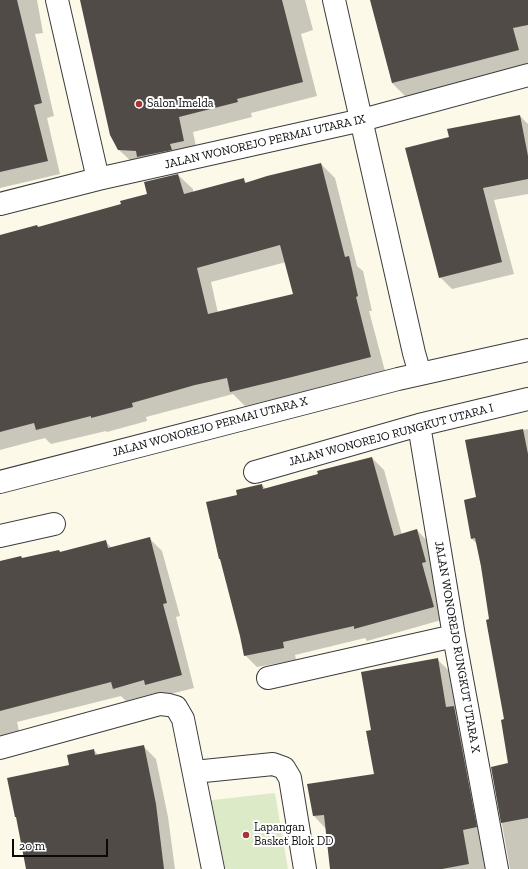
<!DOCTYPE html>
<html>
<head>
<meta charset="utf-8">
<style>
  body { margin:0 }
  #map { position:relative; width:528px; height:869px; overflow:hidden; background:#fcf9e9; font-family:"Zilla Slab",serif }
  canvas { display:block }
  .scale { position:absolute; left:12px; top:839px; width:96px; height:18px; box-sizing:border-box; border:2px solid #090909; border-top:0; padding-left:5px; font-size:12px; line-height:14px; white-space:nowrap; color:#090909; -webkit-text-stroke:3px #fff; paint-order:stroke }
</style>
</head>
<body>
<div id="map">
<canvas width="528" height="869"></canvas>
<div class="scale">20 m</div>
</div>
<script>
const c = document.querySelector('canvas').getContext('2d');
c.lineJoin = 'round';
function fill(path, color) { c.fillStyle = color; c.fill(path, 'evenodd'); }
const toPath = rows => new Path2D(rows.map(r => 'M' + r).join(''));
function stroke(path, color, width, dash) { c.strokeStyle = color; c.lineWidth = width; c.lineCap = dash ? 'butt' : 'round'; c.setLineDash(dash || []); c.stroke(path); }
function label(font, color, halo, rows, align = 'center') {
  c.font = font + ' "Zilla Slab",serif'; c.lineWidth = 4; c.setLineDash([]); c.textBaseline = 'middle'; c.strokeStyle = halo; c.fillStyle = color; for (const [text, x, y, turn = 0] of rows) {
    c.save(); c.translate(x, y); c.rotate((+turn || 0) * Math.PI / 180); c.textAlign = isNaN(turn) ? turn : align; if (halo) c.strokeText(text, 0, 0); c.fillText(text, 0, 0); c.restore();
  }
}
fill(toPath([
  [275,793,288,869,217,869,204,801]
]), '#dceac8');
fill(toPath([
  [0,0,37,0,43,33,35,34,54,116,47,118,60,174,0,188],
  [81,0,305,0,313,30,301,34,317,96,251,113,252,117,193,132,198,156,134,164,118,149],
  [371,0,528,0,528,67,408,99,392,83],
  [520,116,528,124,528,194,494,200,514,274,452,289,440,277,450,138],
  [321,164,335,178,357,266,363,271,372,311,369,311,385,371,307,391,245,406,233,394,146,417,147,421,107,432,106,431,51,444,45,438,0,450,0,236,37,226,39,228,122,205,149,195,178,175,193,189,193,193,243,180,247,183],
  [286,262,294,295,218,313,211,282],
  [528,429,528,869,510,869,492,768,509,764,505,720,490,620,477,544,472,539,477,498,466,441],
  [372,458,384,470,402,535,417,530,429,543,445,619,367,641,365,638,295,655,296,660,257,667,245,655,238,496,262,485,266,489,319,474],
  [149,538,162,551,180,616,176,617,194,688,159,697,155,693,126,701,121,696,17,722,22,744,0,749,0,562,21,557,23,559,59,551,61,552,105,541,112,548],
  [437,659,450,672,456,709,466,719,494,869,331,869,326,829,314,816,375,775,372,731],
  [143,746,156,759,168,817,175,869,27,869,70,766,94,750,99,756]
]), '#0003');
fill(toPath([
  [0,0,17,0,42,103,34,105,48,161,0,172],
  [80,0,282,0,303,82,237,99,238,102,179,117,184,141,170,144,172,150,137,157,136,151,118,150,110,135],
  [370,0,528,0,528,25,513,28,519,50,392,83],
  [520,115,528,156,528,179,483,188,502,262,439,278,405,148,449,137,447,129],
  [321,163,345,257,349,256,358,296,356,297,371,357,292,377,230,392,227,378,195,385,132,403,133,407,91,418,91,416,36,430,34,423,0,432,0,235,37,225,38,227,121,204,120,201,147,194,144,182,178,174,184,194,244,178,245,183,267,176],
  [280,245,293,294,208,314,197,268],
  [523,429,528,454,528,818,501,823,491,767,508,763,501,720,504,719,486,620,489,619,481,566,475,538,471,539,464,500,476,497,465,440],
  [372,457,394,536,417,529,426,562,422,563,434,607,354,629,354,626,283,642,284,648,244,656,240,636,220,559,219,559,206,502,237,495,236,490,262,484,263,489,318,474,317,471],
  [150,537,167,603,163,604,182,675,145,685,144,680,113,689,111,682,0,711,0,561,21,556,22,558,59,550,60,552,106,540,108,548],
  [438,658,446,707,454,706,477,827,463,830,469,864,442,869,330,869,324,815,313,816,307,784,374,774,366,731,371,730,361,672],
  [144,745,156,804,164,869,26,869,16,817,15,817,7,778,69,765,67,755,94,749,95,755]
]), '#514b47');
const minor = toPath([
  [57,0,98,179],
  [334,0,414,353,420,374],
  [0,204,98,179,362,120,528,75],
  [419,425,454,636,497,869],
  [255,472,419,425,528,399],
  [0,482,398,379,528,350],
  [0,536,54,524],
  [268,678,454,636],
  [0,748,160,704,169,705,176,707,183,719,213,869],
  [194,772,273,764,284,768,290,778,305,869]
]);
stroke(minor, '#3c3c3c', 24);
stroke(minor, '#fff', 22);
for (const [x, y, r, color] of [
  [139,104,4,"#a73534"],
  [246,835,4,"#a73534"]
]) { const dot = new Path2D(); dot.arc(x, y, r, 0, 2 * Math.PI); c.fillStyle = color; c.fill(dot); stroke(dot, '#fff', 1.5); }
label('12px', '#090909', '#fff', [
  ["Salon Imelda",147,104],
  ["Lapangan",254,828],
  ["Basket Blok DD",254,842]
], 'left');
label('12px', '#090909', '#fff', [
  ["JALAN WONOREJO PERMAI UTARA IX",265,142,-13],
  ["JALAN WONOREJO PERMAI UTARA X",210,427,-15],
  ["JALAN WONOREJO RUNGKUT UTARA I",391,435,-15],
  ["JALAN WONOREJO RUNGKUT UTARA X",457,647,80]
]);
</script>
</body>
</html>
